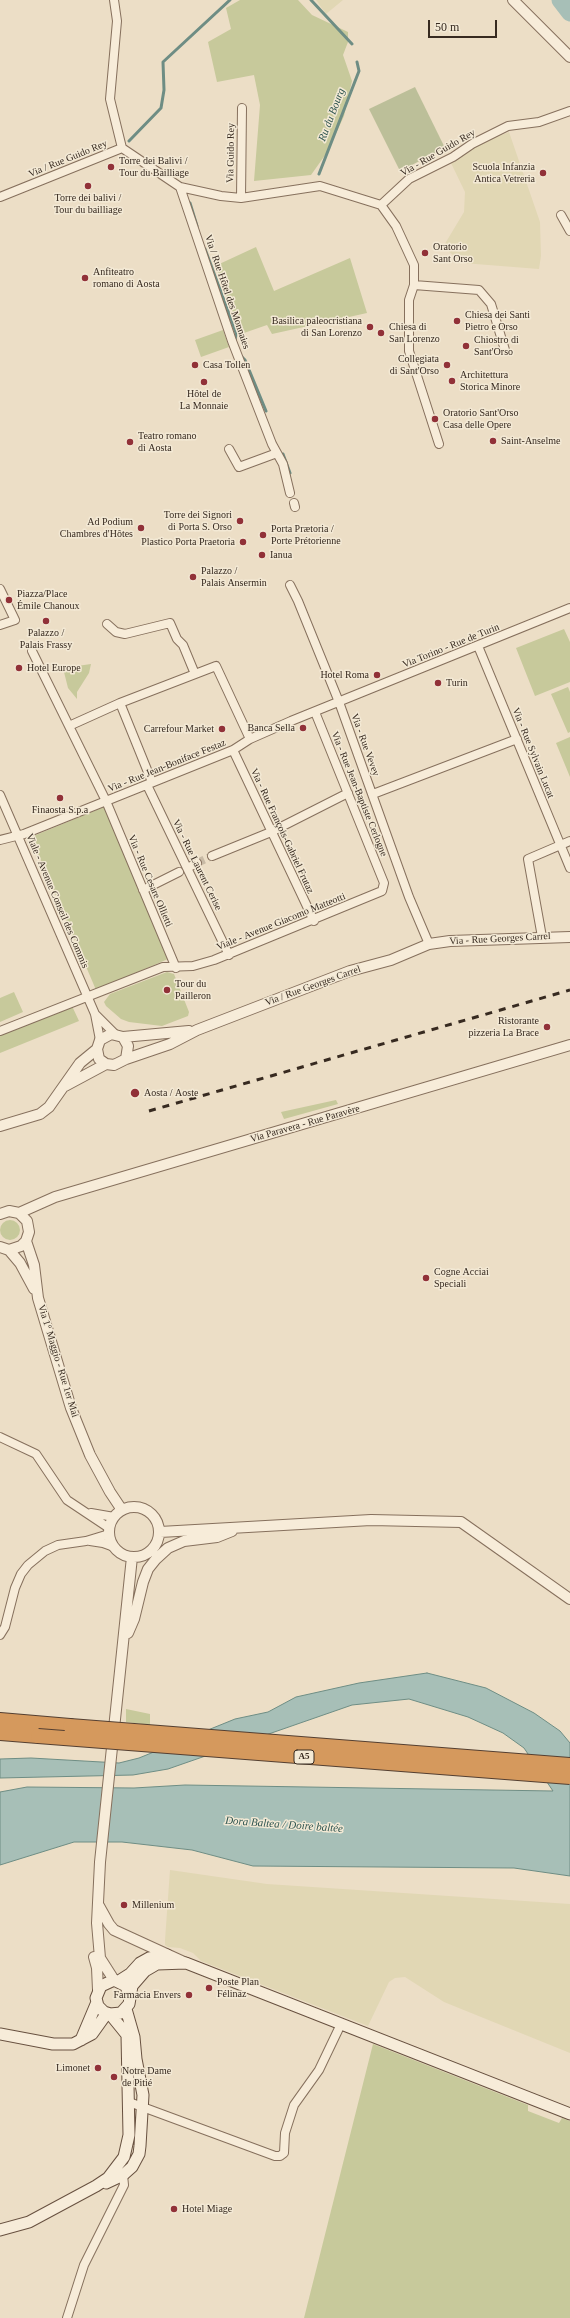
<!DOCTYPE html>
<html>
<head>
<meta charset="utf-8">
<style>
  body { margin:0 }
  #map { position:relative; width:570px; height:2318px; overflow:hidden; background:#ecdec6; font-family:Georgia,serif }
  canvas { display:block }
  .scale { position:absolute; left:428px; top:20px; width:69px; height:18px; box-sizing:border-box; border:2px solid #372a20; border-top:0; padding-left:5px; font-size:12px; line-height:14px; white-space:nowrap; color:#372a20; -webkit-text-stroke:3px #f3e9d5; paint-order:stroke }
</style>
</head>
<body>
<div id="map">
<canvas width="570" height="2318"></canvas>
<div class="scale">50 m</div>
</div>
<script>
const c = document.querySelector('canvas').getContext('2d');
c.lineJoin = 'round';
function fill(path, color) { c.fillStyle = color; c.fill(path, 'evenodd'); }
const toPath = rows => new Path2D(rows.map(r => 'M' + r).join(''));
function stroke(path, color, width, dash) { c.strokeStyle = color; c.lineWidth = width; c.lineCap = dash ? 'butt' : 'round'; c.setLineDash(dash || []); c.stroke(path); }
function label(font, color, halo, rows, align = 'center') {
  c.font = font + ' Georgia,serif'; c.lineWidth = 3; c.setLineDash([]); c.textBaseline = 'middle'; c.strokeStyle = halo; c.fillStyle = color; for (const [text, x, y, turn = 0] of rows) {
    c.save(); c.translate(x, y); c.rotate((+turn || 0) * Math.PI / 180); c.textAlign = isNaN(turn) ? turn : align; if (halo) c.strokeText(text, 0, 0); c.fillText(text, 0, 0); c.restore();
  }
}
fill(toPath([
  [316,0,343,0,326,14],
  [509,132,540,222,541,256,539,269,463,263,443,247,464,212,465,192,451,163,473,146],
  [170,1870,267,1884,570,1904,570,2053,444,2002,405,1977,395,1978,389,1982,368,2026,201,1961,193,1953,180,1948,168,1947,165,1945,165,1940]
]), '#e1d7b4');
fill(toPath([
  [240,0,298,0,312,15,348,32,348,42,343,55,352,81,344,116,328,151,311,175,254,181,260,105,254,75,217,82,208,42,231,29,226,8],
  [256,247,274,291,350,258,367,313,272,334,267,325,241,334,215,266],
  [223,330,229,347,201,357,195,340],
  [564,629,570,642,570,682,535,696,516,648],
  [91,664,89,673,77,692,77,699,68,688,63,668],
  [568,687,570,692,570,732,568,733,551,694],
  [570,737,570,777,556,743],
  [104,807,168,959,96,990,31,837],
  [167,972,174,974,189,1012,188,1016,162,1026,129,1022,121,1019,106,1006,104,1002,110,994],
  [14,992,23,1012,0,1022,0,998],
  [72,1006,79,1021,0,1053,0,1035],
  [336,1100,338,1104,284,1119,281,1112],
  '0 1230a10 10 0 1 1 20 0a10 10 0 1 1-20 0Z',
  [126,1709,150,1714,150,1725,126,1722],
  [373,2044,528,2105,528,2111,559,2123,562,2118,570,2121,570,2318,304,2318]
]), '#c7c99b');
fill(toPath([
  [415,87,445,148,400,171,369,109]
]), '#bcbf99');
const water = toPath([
  [427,1673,486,1688,534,1713,560,1731,570,1743,570,1876,514,1868,253,1866,192,1850,122,1842,74,1842,0,1865,0,1792,27,1787,134,1788,185,1785,553,1791,524,1748,503,1733,468,1717,409,1699,352,1705,168,1769,133,1775,0,1778,0,1759,31,1758,119,1763,139,1758,235,1719,268,1712,296,1697,359,1683,427,1673]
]);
fill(water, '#a7bfb7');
stroke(water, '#6e8d84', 1);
stroke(toPath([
  [311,0,352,44],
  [129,141,161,108,164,90,163,62,230,0],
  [319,174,359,71,357,62],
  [190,203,197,226],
  [205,249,236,333,235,341],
  [241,356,245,360,266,411],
  [283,454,290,473]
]), '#6e8d84', 3);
stroke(toPath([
  [560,0,570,13]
]), '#a7bfb7', 17);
stroke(toPath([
  [197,863,212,856]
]), '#c8baa5', 8, [8, 4]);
const minor = toPath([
  [114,0,117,21,110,99,122,148],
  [122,148,180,187,221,196,241,198,320,186,381,205,409,179,453,157,472,144,508,126,539,122,570,111],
  [180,187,232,341,272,444,283,464,290,493],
  [0,197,122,148],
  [241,198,242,108],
  [381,205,396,226,414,265,414,285,409,300,409,351,439,444],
  [561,215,570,231],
  [414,285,479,290,491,304,505,350],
  [229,449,239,467,277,453],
  [294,503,295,507],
  [290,585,298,601,339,702,409,897,429,944],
  [0,589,15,620,0,625],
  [107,624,116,632,125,634,170,623,177,639,183,645,195,674],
  [478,646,570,868],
  [32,651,69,726],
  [120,703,152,782],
  [233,750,314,921],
  [147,785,229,955],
  [373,794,517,739],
  [0,795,95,1014,100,1040],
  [0,840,24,834,233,750,250,739,291,721,570,608],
  [212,856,271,832,348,793],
  [187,868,197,863],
  [143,890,179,872],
  [542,937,528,859,570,841],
  [176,968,106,801,69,726,120,703,216,666,250,739],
  [95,1014,115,1034],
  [0,1031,163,967,193,966,214,960,382,891,384,883,315,712],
  [0,1437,36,1454,67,1500,109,1528],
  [91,1513,114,1517],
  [90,1541,103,1543,114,1547],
  [0,1635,5,1627,15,1588,21,1574,28,1565,45,1551,58,1545,86,1541,109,1534],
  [129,2102,275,2156,280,2156,284,2153,285,2133,294,2105,319,2070,341,2024],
  [67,2318,84,2265,124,2185,123,2175]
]);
const tertiary = toPath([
  [513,0,570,57],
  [123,1037,189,1031],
  [126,1059,128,1046,123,1037,111,1034,100,1040,97,1049,99,1059,106,1064,114,1065,126,1059,170,1044,197,1030,350,971,391,960,429,944,450,941,570,937],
  [65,1086,106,1064],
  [0,1126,40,1114,49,1107,80,1063,97,1049],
  [19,1213,55,1197,570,1045],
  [0,1214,9,1211,19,1213,27,1221,29,1232,26,1241,21,1246,9,1250,0,1247],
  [26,1241,34,1265,38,1298,71,1408,90,1455,110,1492,122,1510],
  [9,1250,20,1263,34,1289],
  '109 1532a25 25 0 1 1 50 0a25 25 0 1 1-50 0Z',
  [160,1532,371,1520,461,1522,570,1599],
  [128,1633,134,1619,143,1582,148,1569,156,1559,168,1548,184,1541,217,1537,232,1531],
  [99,1906,109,1924,114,1930,186,1963],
  [94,1957,97,1968,98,1990],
  [114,1980,100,1958,97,1923,100,1862,132,1557]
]);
const secondary = toPath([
  [119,1981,130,1974,140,1963,149,1958,167,1955],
  [130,1998,126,1986,114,1980,101,1986,96,1998,98,2006,104,2012,110,2014,121,2013,129,2004,132,1986,145,1971,157,1964,186,1963,570,2114],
  [0,2034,53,2044,73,2044,92,2034,107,2013],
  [81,2040,97,2002],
  [106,2183,123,2175,132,2167,139,2154,140,2146,143,2095,136,2059,134,2037,126,2009],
  [0,2230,29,2222,96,2186,108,2178,124,2157,129,2135,127,2035,110,2014]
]);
const motorway = toPath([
  [0,1720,70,1726],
  [0,1733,38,1736]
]);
stroke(minor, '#86705d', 10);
stroke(tertiary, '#86705d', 12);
stroke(secondary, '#685140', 13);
stroke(motorway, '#543f31', 16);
stroke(minor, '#f7ecd9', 8);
stroke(tertiary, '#f7ecd9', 10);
stroke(secondary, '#f7ecd9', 11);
stroke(motorway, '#d5995d', 14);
stroke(toPath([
  [149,1111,570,990]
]), '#372a20', 3, [7, 7]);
const motorwayBridge = toPath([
  [70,1726,570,1765],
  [38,1736,570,1777]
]);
stroke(motorwayBridge, '#543f31', 16, []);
stroke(motorwayBridge, '#d5995d', 14);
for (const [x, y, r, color] of [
  [111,167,4,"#913138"],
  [543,173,4,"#913138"],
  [88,186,4,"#913138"],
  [425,253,4,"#913138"],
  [85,278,4,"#913138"],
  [457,321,4,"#913138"],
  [370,327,4,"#913138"],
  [381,333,4,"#913138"],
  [466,346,4,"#913138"],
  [195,365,4,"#913138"],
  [447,365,4,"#913138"],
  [452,381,4,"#913138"],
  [204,382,4,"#913138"],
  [435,419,4,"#913138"],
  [493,441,4,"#913138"],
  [130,442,4,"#913138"],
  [240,521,4,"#913138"],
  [141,528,4,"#913138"],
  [263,535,4,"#913138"],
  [243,542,4,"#913138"],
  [262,555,4,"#913138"],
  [193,577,4,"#913138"],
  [9,600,4,"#913138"],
  [46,621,4,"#913138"],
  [19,668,4,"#913138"],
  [377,675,4,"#913138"],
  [438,683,4,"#913138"],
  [303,728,4,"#913138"],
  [222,729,4,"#913138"],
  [60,798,4,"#913138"],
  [167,990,4,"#913138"],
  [547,1027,4,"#913138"],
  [135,1093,5,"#913138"],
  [426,1278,4,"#913138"],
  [124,1905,4,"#913138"],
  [209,1988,4,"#913138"],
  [189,1995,4,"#913138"],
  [98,2068,4,"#913138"],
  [114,2077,4,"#913138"],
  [174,2209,4,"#913138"]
]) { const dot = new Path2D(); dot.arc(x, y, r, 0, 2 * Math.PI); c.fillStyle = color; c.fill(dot); stroke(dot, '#f3e9d5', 1.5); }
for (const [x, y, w] of [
  [304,1757,20]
]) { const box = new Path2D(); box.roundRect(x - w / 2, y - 7, w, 14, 3); c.fillStyle = '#f3e9d5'; c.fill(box); stroke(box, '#372a20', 1); }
label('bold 9px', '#372a20', null, [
  ["A5",304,1757]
]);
label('10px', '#372a20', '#f3e9d5', [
  ["Via Guido Rey",231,153,-89],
  ["Via - Rue Guido Rey",438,153,-30],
  ["Via / Rue Guido Rey",68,159,-22],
  ["Via / Rue Hôtel des Monnaies",227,292,71],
  ["Via Torino - Rue de Turin",451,646,-22],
  ["Via - Rue Vevey",365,745,70],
  ["Via - Rue Sylvain Lucat",533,753,68],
  ["Via - Rue Jean-Boniface Festaz",167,766,-22],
  ["Via - Rue Jean-Baptiste Cerlogne",359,794,68],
  ["Via - Rue François-Gabriel Frutaz",282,831,65],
  ["Via - Rue Laurent Cerise",197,865,64],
  ["Via - Rue Cesare Ollietti",150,881,67],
  ["Viale - Avenue Conseil des Commis",57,901,67],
  ["Viale - Avenue Giacomo Matteotti",281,922,-22],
  ["Via - Rue Georges Carrel",500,939,-3],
  ["Via / Rue Georges Carrel",313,986,-20],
  ["Via Paravera - Rue Paravère",305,1124,-16],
  ["Via 1° Maggio - Rue 1er Mai",58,1361,73]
]);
label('10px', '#372a20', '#f3e9d5', [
  ["Torre dei Balivi /",119,161],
  ["Tour du Bailliage",119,173],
  ["Scuola Infanzia",535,167,"right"],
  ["Antica Vetreria",535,179,"right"],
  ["Torre dei balivi /",88,198,"center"],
  ["Tour du bailliage",88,210,"center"],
  ["Oratorio",433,247],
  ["Sant Orso",433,259],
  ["Anfiteatro",93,272],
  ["romano di Aosta",93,284],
  ["Chiesa dei Santi",465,315],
  ["Pietro e Orso",465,327],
  ["Basilica paleocristiana",362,321,"right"],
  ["di San Lorenzo",362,333,"right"],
  ["Chiesa di",389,327],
  ["San Lorenzo",389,339],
  ["Chiostro di",474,340],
  ["Sant'Orso",474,352],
  ["Collegiata",439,359,"right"],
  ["di Sant'Orso",439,371,"right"],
  ["Casa Tollen",203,365],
  ["Architettura",460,375],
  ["Storica Minore",460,387],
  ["Hôtel de",204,394,"center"],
  ["La Monnaie",204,406,"center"],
  ["Oratorio Sant'Orso",443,413],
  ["Casa delle Opere",443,425],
  ["Teatro romano",138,436],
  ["di Aosta",138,448],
  ["Saint-Anselme",501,441],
  ["Torre dei Signori",232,515,"right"],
  ["di Porta S. Orso",232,527,"right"],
  ["Ad Podium",133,522,"right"],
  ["Chambres d'Hôtes",133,534,"right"],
  ["Porta Prætoria /",271,529],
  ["Porte Prétorienne",271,541],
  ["Plastico Porta Praetoria",235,542,"right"],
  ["Ianua",270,555],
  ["Palazzo /",201,571],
  ["Palais Ansermin",201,583],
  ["Piazza/Place",17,594],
  ["Émile Chanoux",17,606],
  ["Palazzo /",46,633,"center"],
  ["Palais Frassy",46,645,"center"],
  ["Hotel Europe",27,668],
  ["Hotel Roma",369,675,"right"],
  ["Turin",446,683],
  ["Banca Sella",295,728,"right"],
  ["Carrefour Market",214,729,"right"],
  ["Finaosta S.p.a",60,810,"center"],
  ["Tour du",175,984],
  ["Pailleron",175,996],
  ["Ristorante",539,1021,"right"],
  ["pizzeria La Brace",539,1033,"right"],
  ["Aosta / Aoste",144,1093],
  ["Cogne Acciai",434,1272],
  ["Speciali",434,1284],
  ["Millenium",132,1905],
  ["Poste Plan",217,1982],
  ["Félinaz",217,1994],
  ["Farmacia Envers",181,1995,"right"],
  ["Limonet",90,2068,"right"],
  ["Notre Dame",122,2071],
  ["de Pitié",122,2083],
  ["Hotel Miage",182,2209]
], 'left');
label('italic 11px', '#305651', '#f3e9d5', [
  ["Ru du Bourg",332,115,-69],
  ["Dora Baltea / Doire baltée",284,1825,4]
]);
</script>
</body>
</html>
